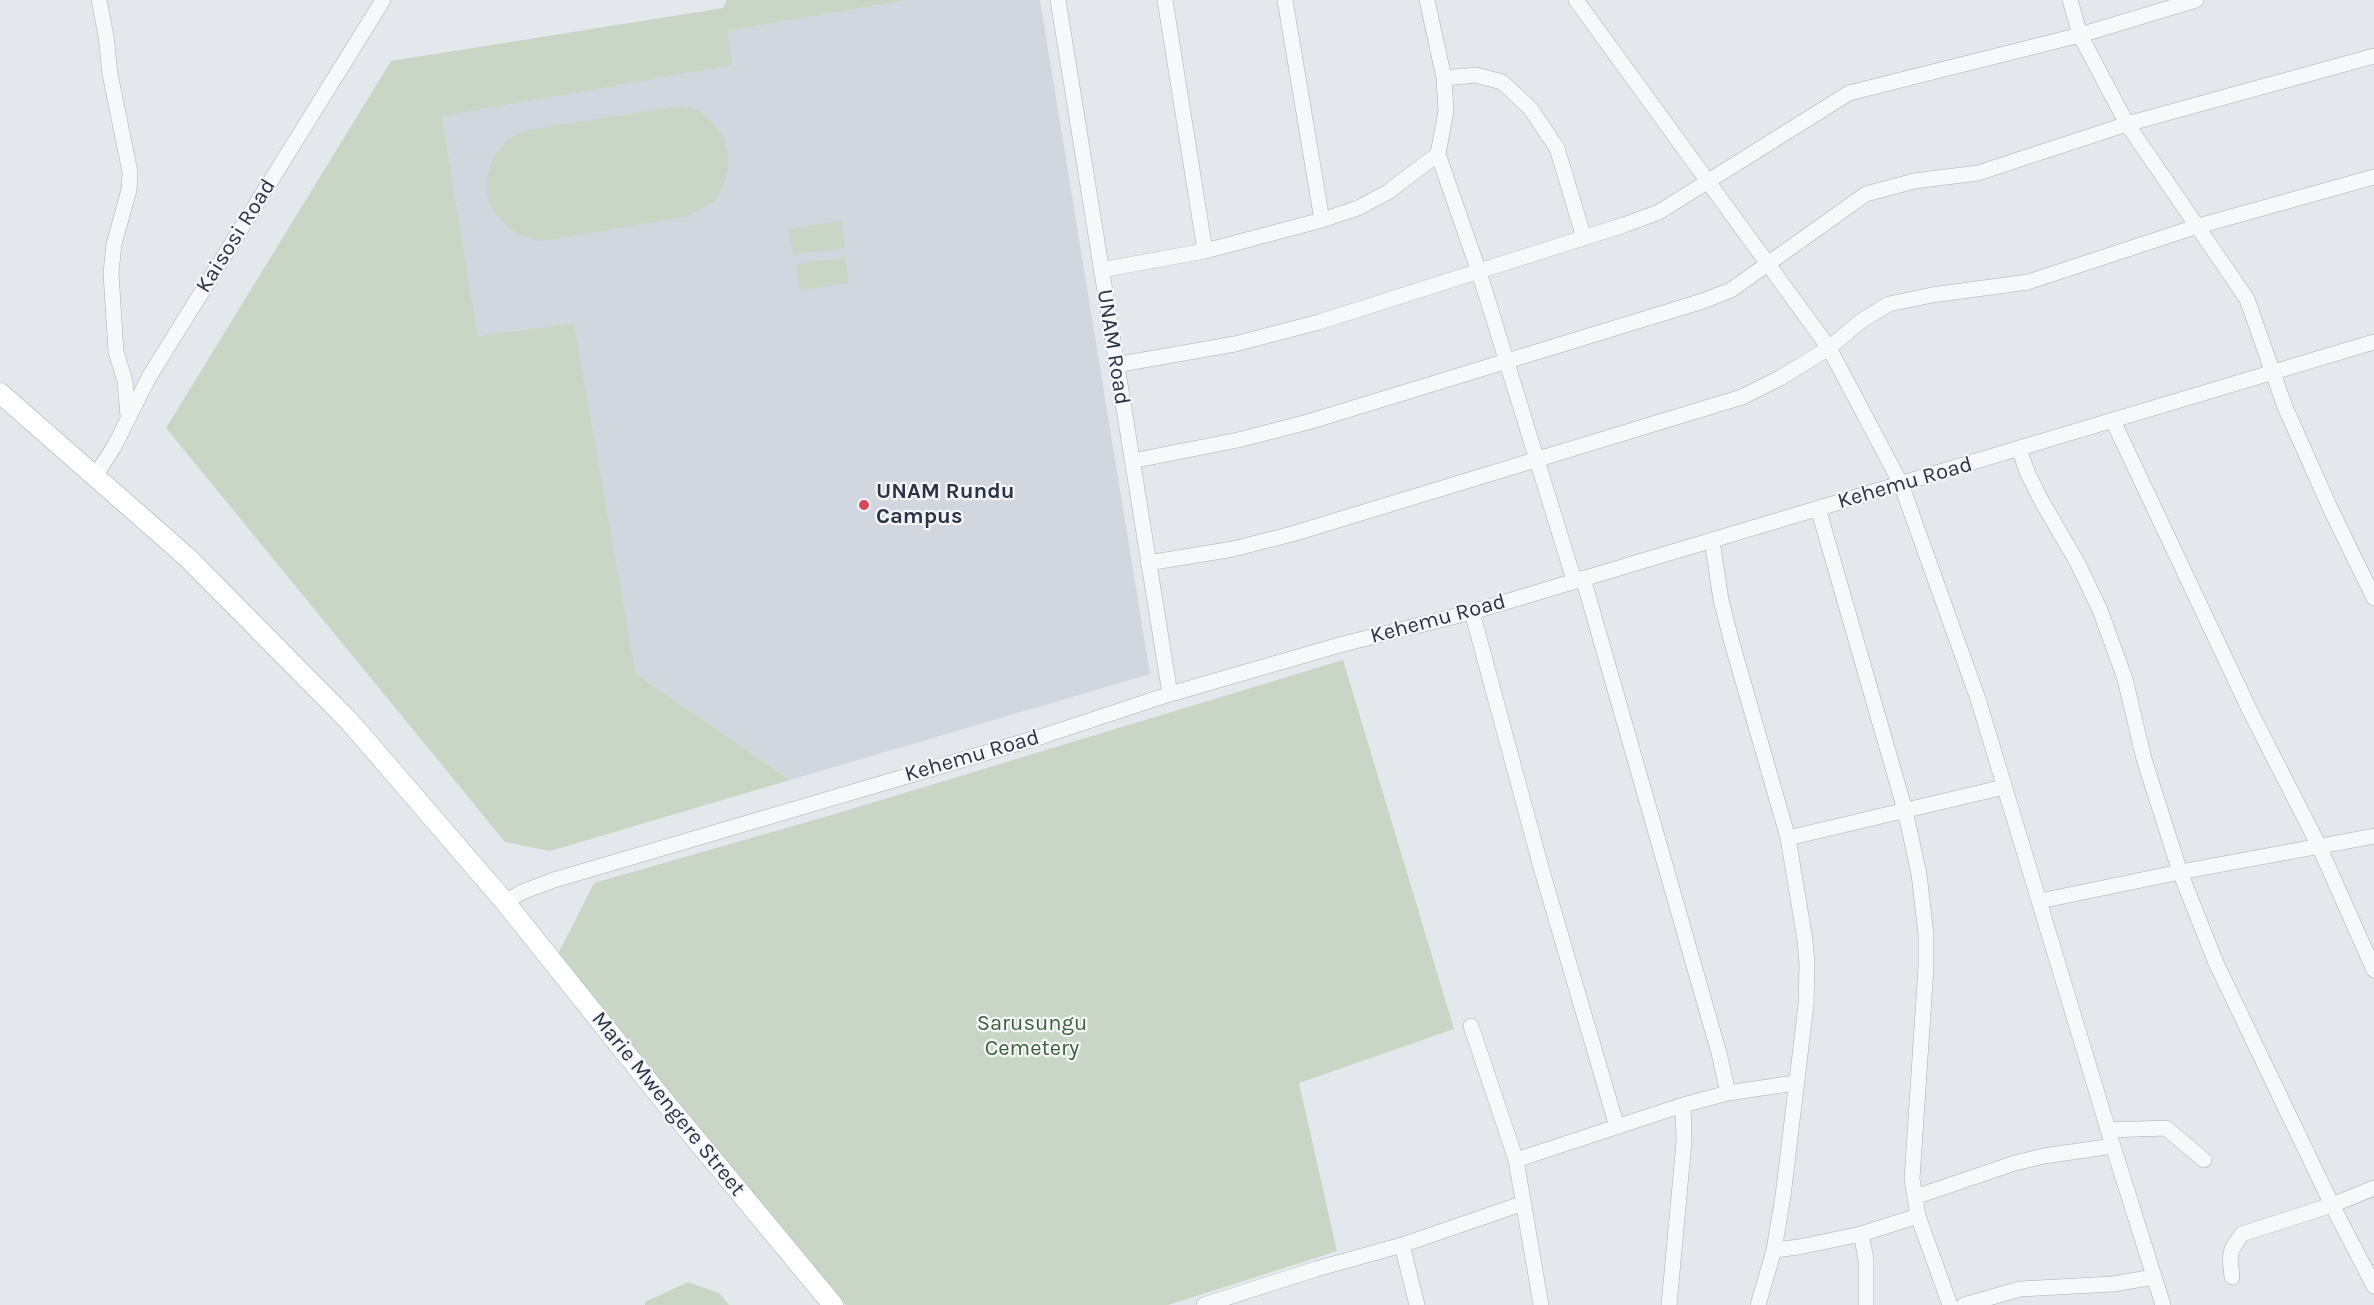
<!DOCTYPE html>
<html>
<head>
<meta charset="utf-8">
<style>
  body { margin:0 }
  canvas { display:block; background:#e4e7ec }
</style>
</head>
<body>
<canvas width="2374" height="1305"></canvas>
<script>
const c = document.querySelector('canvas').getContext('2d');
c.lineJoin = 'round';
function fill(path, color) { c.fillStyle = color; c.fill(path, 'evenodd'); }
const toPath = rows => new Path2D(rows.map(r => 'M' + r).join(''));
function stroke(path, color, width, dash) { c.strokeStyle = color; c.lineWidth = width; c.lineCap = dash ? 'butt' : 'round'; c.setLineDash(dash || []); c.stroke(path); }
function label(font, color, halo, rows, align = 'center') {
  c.font = font + ' Karla,sans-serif'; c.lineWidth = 4.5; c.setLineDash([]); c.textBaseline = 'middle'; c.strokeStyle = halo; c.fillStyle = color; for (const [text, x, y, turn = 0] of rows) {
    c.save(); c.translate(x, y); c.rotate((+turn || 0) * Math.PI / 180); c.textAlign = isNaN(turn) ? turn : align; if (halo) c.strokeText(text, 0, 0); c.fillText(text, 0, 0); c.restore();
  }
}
fill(toPath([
  [906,0,1040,0,1150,674,790,780,636,674,574,323,478,336,442,115,731,65,726,31]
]), '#d2d6de');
fill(toPath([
  [727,0,906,0,727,31,732,65,442,116,478,336,574,323,636,674,790,780,550,851,505,842,166,428,391,61,723,8],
  [680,106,698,110,714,124,724,138,728,156,728,171,723,186,713,202,688,216,542,241,520,236,506,225,493,211,487,195,487,176,493,158,508,139,527,130],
  [841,221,845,248,793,255,789,229],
  [845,257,849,283,800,290,796,264],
  [1343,660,1454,1029,1299,1083,1337,1251,1168,1305,846,1305,556,958,594,883,835,814],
  [688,1282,719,1293,729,1305,645,1305,645,1302]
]), '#c9d6c5');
const minor = toPath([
  [99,0,106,36,110,74,130,172,129,190,114,244,111,273,116,352,125,381,128,416],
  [1058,0,1170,694],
  [1165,0,1205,251],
  [1285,0,1322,220],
  [1427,0,1444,78,1446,111,1438,154,1479,272,1574,580],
  [1576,0,1829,348,1901,484,1978,699,2113,1146,2163,1305],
  [2070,0,2080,35,2127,124,2247,299,2285,407,2331,510,2374,598],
  [1444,78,1476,75,1502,82,1530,108,1557,148,1584,238],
  [1101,270,1205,251,1322,220,1358,208,1388,192,1438,154],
  [1115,365,1235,344,1319,322,1624,225,1659,212,1849,93,2080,35,2196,0],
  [2113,421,2250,711,2319,846,2374,970],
  [2019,449,2028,474,2041,500,2077,562,2100,610,2125,679,2144,759,2180,872,2216,963,2332,1205,2374,1286],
  [1132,461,1238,440,1308,422,1703,301,1731,290,1866,194,1914,181,1978,173,2127,124,2374,56],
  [95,476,114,447,149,377,383,0],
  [1818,508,1905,810,1919,874,1926,935,1926,967,1912,1179,1918,1216,1950,1305],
  [1712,540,1721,600,1732,643,1788,838,1805,940,1807,964,1806,1005,1783,1196,1774,1250,1758,1305],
  [1148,563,1233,549,1292,534,1742,397,1780,378,1829,348,1861,321,1889,304,1932,295,2028,282,2195,227,2374,177],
  [1583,578,1719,1053,1728,1093],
  [1472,612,1542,871,1617,1127],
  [1788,838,2004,787],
  [2040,901,2180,872,2374,836],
  [505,902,522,892,554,880,1043,736,1170,694,1343,644,1472,612,2374,342],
  [1471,1026,1516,1160,1541,1305],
  [2108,1130,2166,1128,2204,1160],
  [1516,1160,1683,1105,1728,1093,1795,1083],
  [1915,1197,2015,1163,2044,1156,2113,1146],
  [1861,1234,1866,1259,1866,1305],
  [1402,1245,1417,1305],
  [1774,1250,1799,1247,1861,1234,1918,1216],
  [2232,1277,2230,1259,2232,1249,2242,1234,2332,1205,2374,1188],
  [1204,1305,1316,1269,1402,1245,1524,1203],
  [1669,1305,1684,1142,1683,1105],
  [1964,1305,2020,1289,2113,1284,2154,1277]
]);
const major = toPath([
  [0,393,188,558,350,722,505,902,660,1096,833,1305]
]);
stroke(minor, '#a9aeb7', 16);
stroke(major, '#a3abb8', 21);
stroke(minor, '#f7f8fa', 15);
stroke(major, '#fff', 20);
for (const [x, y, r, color] of [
  [864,505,6,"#d1495b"]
]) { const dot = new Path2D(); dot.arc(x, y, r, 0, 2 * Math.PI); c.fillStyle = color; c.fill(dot); stroke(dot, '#f4f6f9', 2); }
label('22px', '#2b3445', '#f4f6f9', [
  ["Kaisosi Road",236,236,-58],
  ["UNAM Road",1113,347,81],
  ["Kehemu Road",1905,483,-16],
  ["Kehemu Road",1438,619,-15],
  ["Kehemu Road",972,756,-16],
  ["Marie Mwengere Street",668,1104,51]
]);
label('bold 22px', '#2b3445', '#f4f6f9', [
  ["UNAM Rundu",876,492],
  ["Campus",876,517]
], 'left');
label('22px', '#3f6138', '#f4f6f9', [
  ["Sarusungu",1032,1024],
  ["Cemetery",1032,1049]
]);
</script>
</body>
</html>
